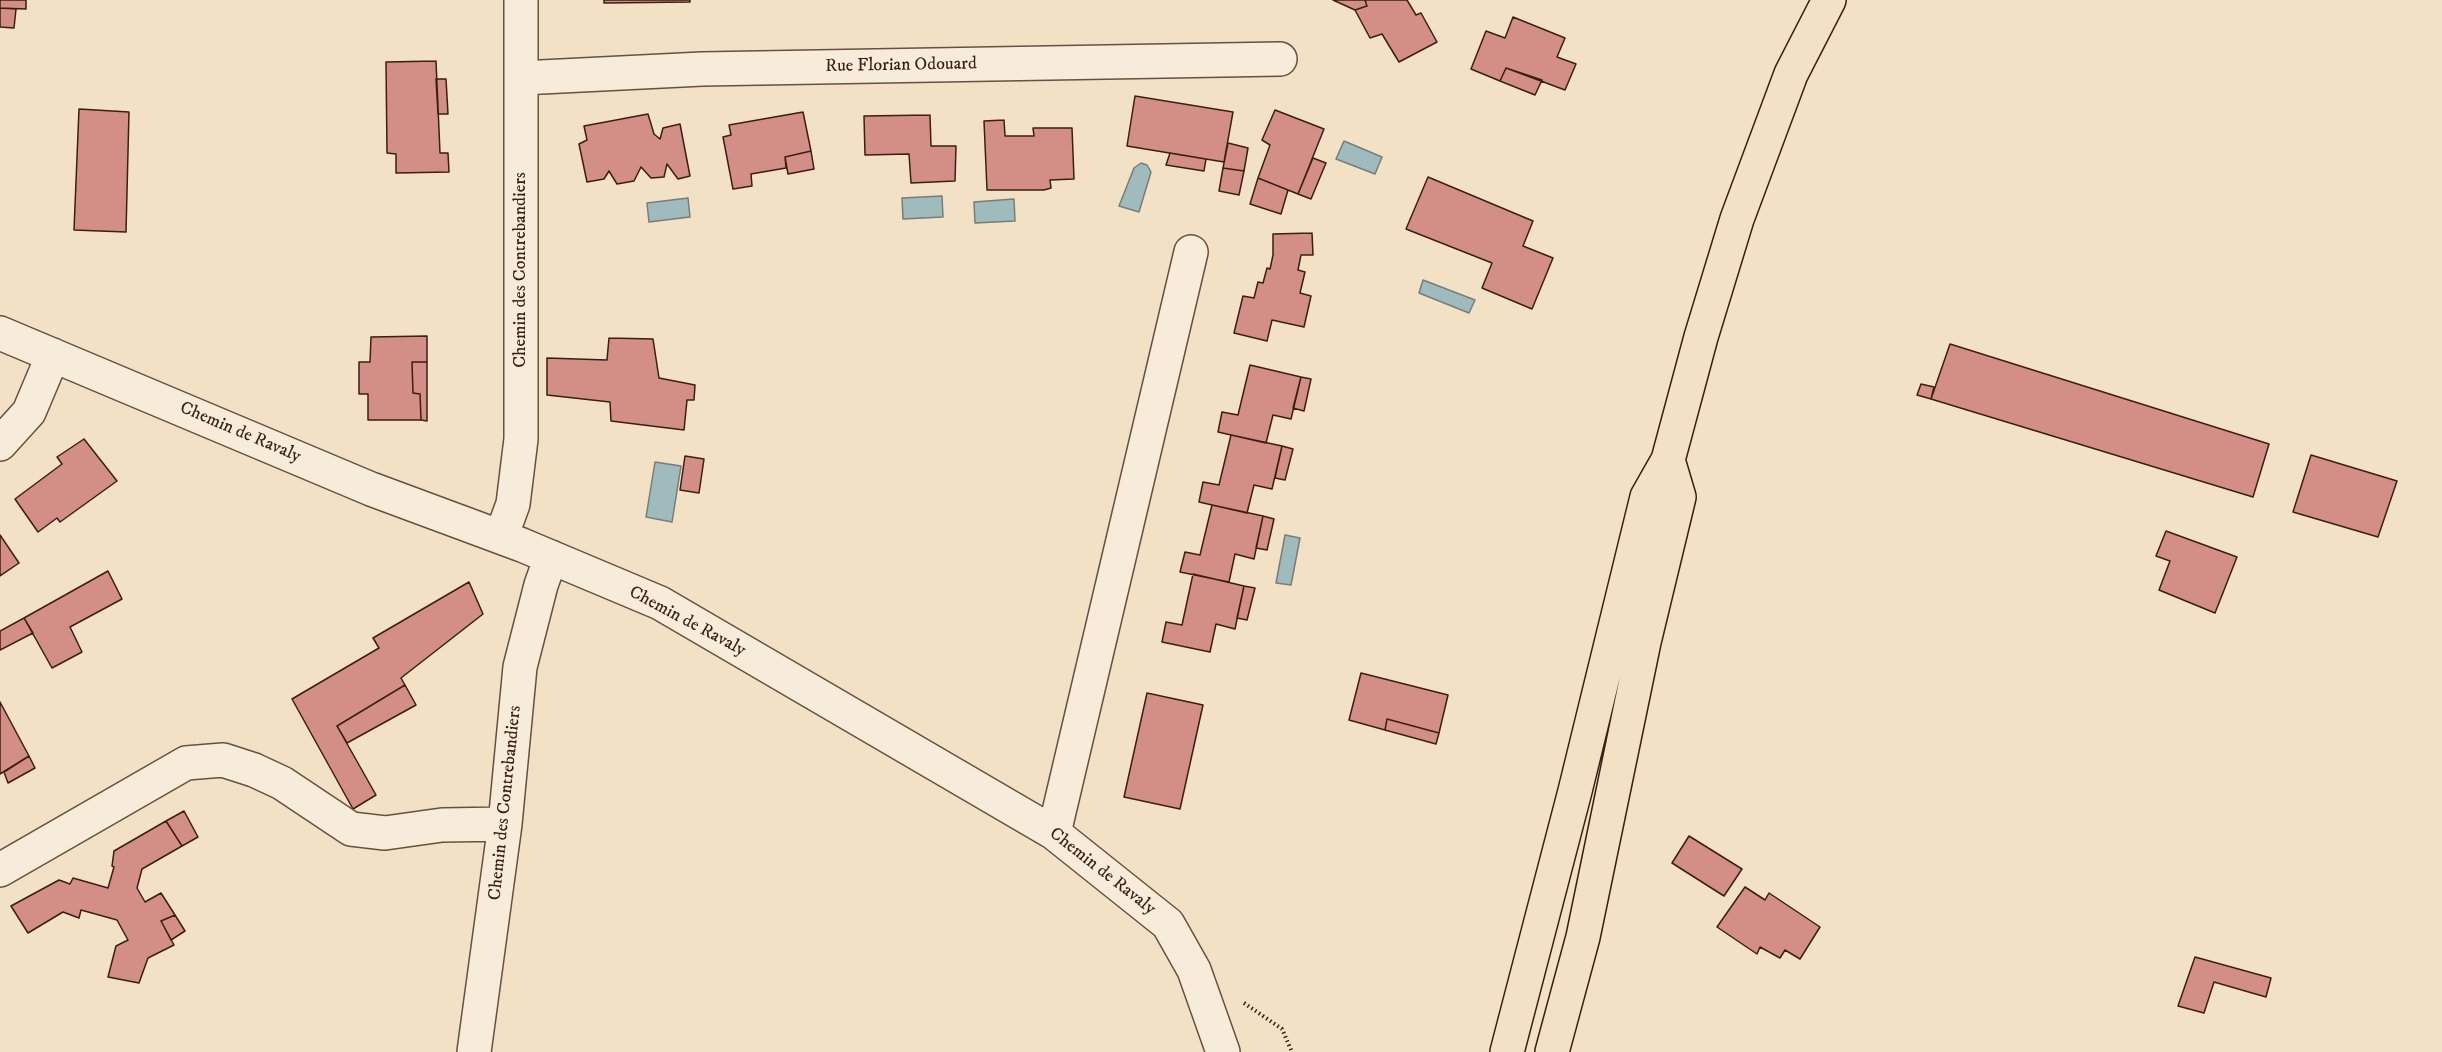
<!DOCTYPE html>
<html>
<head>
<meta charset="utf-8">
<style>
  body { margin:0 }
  canvas { display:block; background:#f2e1c5 }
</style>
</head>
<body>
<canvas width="2442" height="1052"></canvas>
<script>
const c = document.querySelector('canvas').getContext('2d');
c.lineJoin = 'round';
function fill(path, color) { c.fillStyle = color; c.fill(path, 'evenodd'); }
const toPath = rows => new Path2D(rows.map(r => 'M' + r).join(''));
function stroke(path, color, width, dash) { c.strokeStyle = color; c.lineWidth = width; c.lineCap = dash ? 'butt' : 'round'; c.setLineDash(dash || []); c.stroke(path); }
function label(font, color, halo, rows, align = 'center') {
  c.font = font + ' "IM FELL DW Pica",serif'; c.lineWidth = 5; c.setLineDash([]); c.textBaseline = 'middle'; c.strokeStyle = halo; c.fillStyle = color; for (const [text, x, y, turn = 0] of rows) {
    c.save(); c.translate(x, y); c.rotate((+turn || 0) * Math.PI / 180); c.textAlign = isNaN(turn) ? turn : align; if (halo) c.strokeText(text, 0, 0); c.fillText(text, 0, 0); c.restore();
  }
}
const water = toPath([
  [1344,141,1382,157,1375,174,1336,159,1344,141],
  [1141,163,1147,165,1151,172,1139,212,1119,206,1134,168,1141,163],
  [942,196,943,217,903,219,902,198,942,196],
  [688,198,690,217,649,222,647,203,688,198],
  [1014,199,1015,221,975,223,974,202,1014,199],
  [1423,280,1475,300,1469,313,1419,293,1423,280],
  [655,462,681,466,672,522,646,517,655,462],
  [1285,535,1300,538,1291,585,1276,583,1285,535]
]);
fill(water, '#9fbbbe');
stroke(water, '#777d79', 1.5);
const building = toPath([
  [0,0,26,0,26,9,0,8,0,0],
  [604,0,690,0,690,2,604,3,604,0],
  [1333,0,1365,0,1367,6,1355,10,1333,0],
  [1365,0,1407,0,1416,15,1421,13,1437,42,1399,62,1382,34,1370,38,1355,10,1367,6,1365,0],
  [0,8,16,9,14,28,0,27,0,8],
  [1513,17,1565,38,1557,57,1576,64,1565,90,1506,68,1500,81,1471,69,1486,31,1505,38,1513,17],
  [436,61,440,153,448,153,449,172,396,173,396,154,387,153,386,62,436,61],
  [1506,68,1542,80,1535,95,1500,81,1506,68],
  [436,79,446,79,448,114,438,114,436,79],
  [1135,96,1233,112,1224,162,1127,146,1135,96],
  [79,109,129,112,126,232,74,230,79,109],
  [1275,110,1324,129,1298,194,1258,178,1270,145,1262,140,1275,110],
  [803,112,811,151,785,157,786,168,751,174,752,186,733,189,723,137,731,135,729,125,803,112],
  [648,114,654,134,660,139,663,128,680,124,690,176,678,179,667,164,664,177,651,178,641,167,634,181,617,184,609,171,604,179,587,182,579,144,587,140,584,126,648,114],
  [930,115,931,146,956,146,955,181,911,183,909,154,865,155,864,116,930,115],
  [1004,120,1005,136,1034,136,1033,128,1072,128,1074,179,1050,180,1051,188,1044,190,987,190,984,121,1004,120],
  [1228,143,1248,148,1244,171,1223,168,1228,143],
  [811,151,814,169,788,174,785,157,811,151],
  [1170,153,1206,159,1204,171,1166,165,1170,153],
  [1313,158,1326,163,1311,199,1298,194,1313,158],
  [1223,168,1244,171,1239,195,1219,191,1223,168],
  [1428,177,1533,221,1523,246,1553,258,1532,309,1482,288,1492,263,1406,229,1428,177],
  [1258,178,1288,190,1281,214,1250,204,1258,178],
  [1312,233,1313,255,1301,255,1298,270,1305,272,1300,293,1311,296,1304,327,1272,320,1267,341,1234,333,1243,296,1254,298,1258,282,1263,283,1267,268,1270,269,1273,255,1273,234,1312,233],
  [427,336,427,362,412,362,413,393,420,394,421,420,368,420,368,394,359,394,359,362,370,362,371,337,427,336],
  [609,338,653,339,659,378,695,385,694,400,687,400,684,430,611,421,610,402,547,395,547,358,607,360,609,338],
  [1950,344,2269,444,2253,497,1931,399,1950,344],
  [412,362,427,362,427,421,421,420,420,394,413,393,412,362],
  [1250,365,1301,377,1291,419,1273,415,1266,443,1218,432,1222,412,1238,415,1250,365],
  [1301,377,1311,379,1304,411,1293,408,1301,377],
  [1921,384,1934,387,1931,399,1917,395,1921,384],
  [1231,435,1282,446,1272,489,1254,485,1247,513,1199,502,1203,482,1219,485,1231,435],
  [84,439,117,481,60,522,57,518,38,532,15,499,62,464,57,457,84,439],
  [1282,446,1293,449,1285,480,1275,478,1282,446],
  [2311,455,2397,481,2378,537,2293,512,2311,455],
  [685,456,704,459,699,493,680,490,685,456],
  [1212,505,1263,516,1254,559,1235,554,1229,582,1180,572,1185,552,1200,555,1212,505],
  [1263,516,1274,519,1267,550,1256,548,1263,516],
  [2166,531,2237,557,2215,613,2159,590,2170,561,2156,556,2166,531],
  [0,535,19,563,0,576,0,535],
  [108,571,122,599,70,627,82,652,52,668,24,618,108,571],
  [1193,574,1244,586,1235,629,1216,624,1210,652,1162,642,1166,622,1182,625,1193,574],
  [469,582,483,614,401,678,405,685,337,726,376,795,353,809,292,699,379,648,373,638,469,582],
  [1244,586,1255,588,1247,620,1237,618,1244,586],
  [24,618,33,633,0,650,0,631,24,618],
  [1361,673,1448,695,1439,733,1387,719,1385,730,1349,720,1361,673],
  [405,685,416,705,347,743,337,726,405,685],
  [1147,693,1203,705,1180,809,1124,797,1147,693],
  [0,702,29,756,0,774,0,702],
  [1387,719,1439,733,1436,744,1385,730,1387,719],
  [29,756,35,768,8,783,4,772,29,756],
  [184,811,198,837,182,846,166,821,184,811],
  [166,821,182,846,142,869,137,888,145,902,161,893,175,915,161,921,174,945,148,958,139,983,108,977,116,946,128,940,117,920,81,910,79,918,63,912,28,933,11,906,59,880,70,884,73,878,108,888,114,867,112,866,114,851,166,821],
  [1689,836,1742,869,1724,896,1672,863,1689,836],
  [1745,887,1765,900,1769,893,1820,927,1800,959,1785,950,1780,958,1760,947,1757,954,1717,927,1745,887],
  [175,915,185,931,171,940,161,921,175,915],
  [2195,957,2271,978,2266,997,2214,982,2204,1013,2178,1006,2195,957]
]);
fill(building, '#d38f86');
stroke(building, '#3a1f12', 1.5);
const minor = toPath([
  [521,78,702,69,1280,59],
  [0,333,371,489,522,545,660,603,1054,833,1168,924,1194,970,1223,1052],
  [0,444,29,412,53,355],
  [501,537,513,504,521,439,521,0],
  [1054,833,1191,252],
  [0,870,186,763,223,760,254,770,282,783,351,829,385,833,442,825,505,824],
  [474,1052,505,824,520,667,541,585,551,557]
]);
const major = toPath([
  [1507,1052,1575,791,1647,497,1668,460,1701,337,1737,219,1791,74,1829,0],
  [1552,1052,1583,937,1644,642,1679,497,1668,460]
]);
stroke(minor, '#68503f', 36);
stroke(major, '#3a1f12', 36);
stroke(toPath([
  [1244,1003,1282,1029,1292,1052]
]), '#3a1f12', 4, [1.5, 3]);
stroke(minor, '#f7ecd9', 33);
stroke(major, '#f2e1c5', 33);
label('18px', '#3a1f12', '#f7ecd9', [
  ["Rue Florian Odouard",901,66,-1],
  ["Chemin des Contrebandiers",521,270,-90],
  ["Chemin de Ravaly",240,433,23],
  ["Chemin de Ravaly",687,622,28],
  ["Chemin des Contrebandiers",506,803,-84],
  ["Chemin de Ravaly",1102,872,38]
]);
</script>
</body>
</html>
